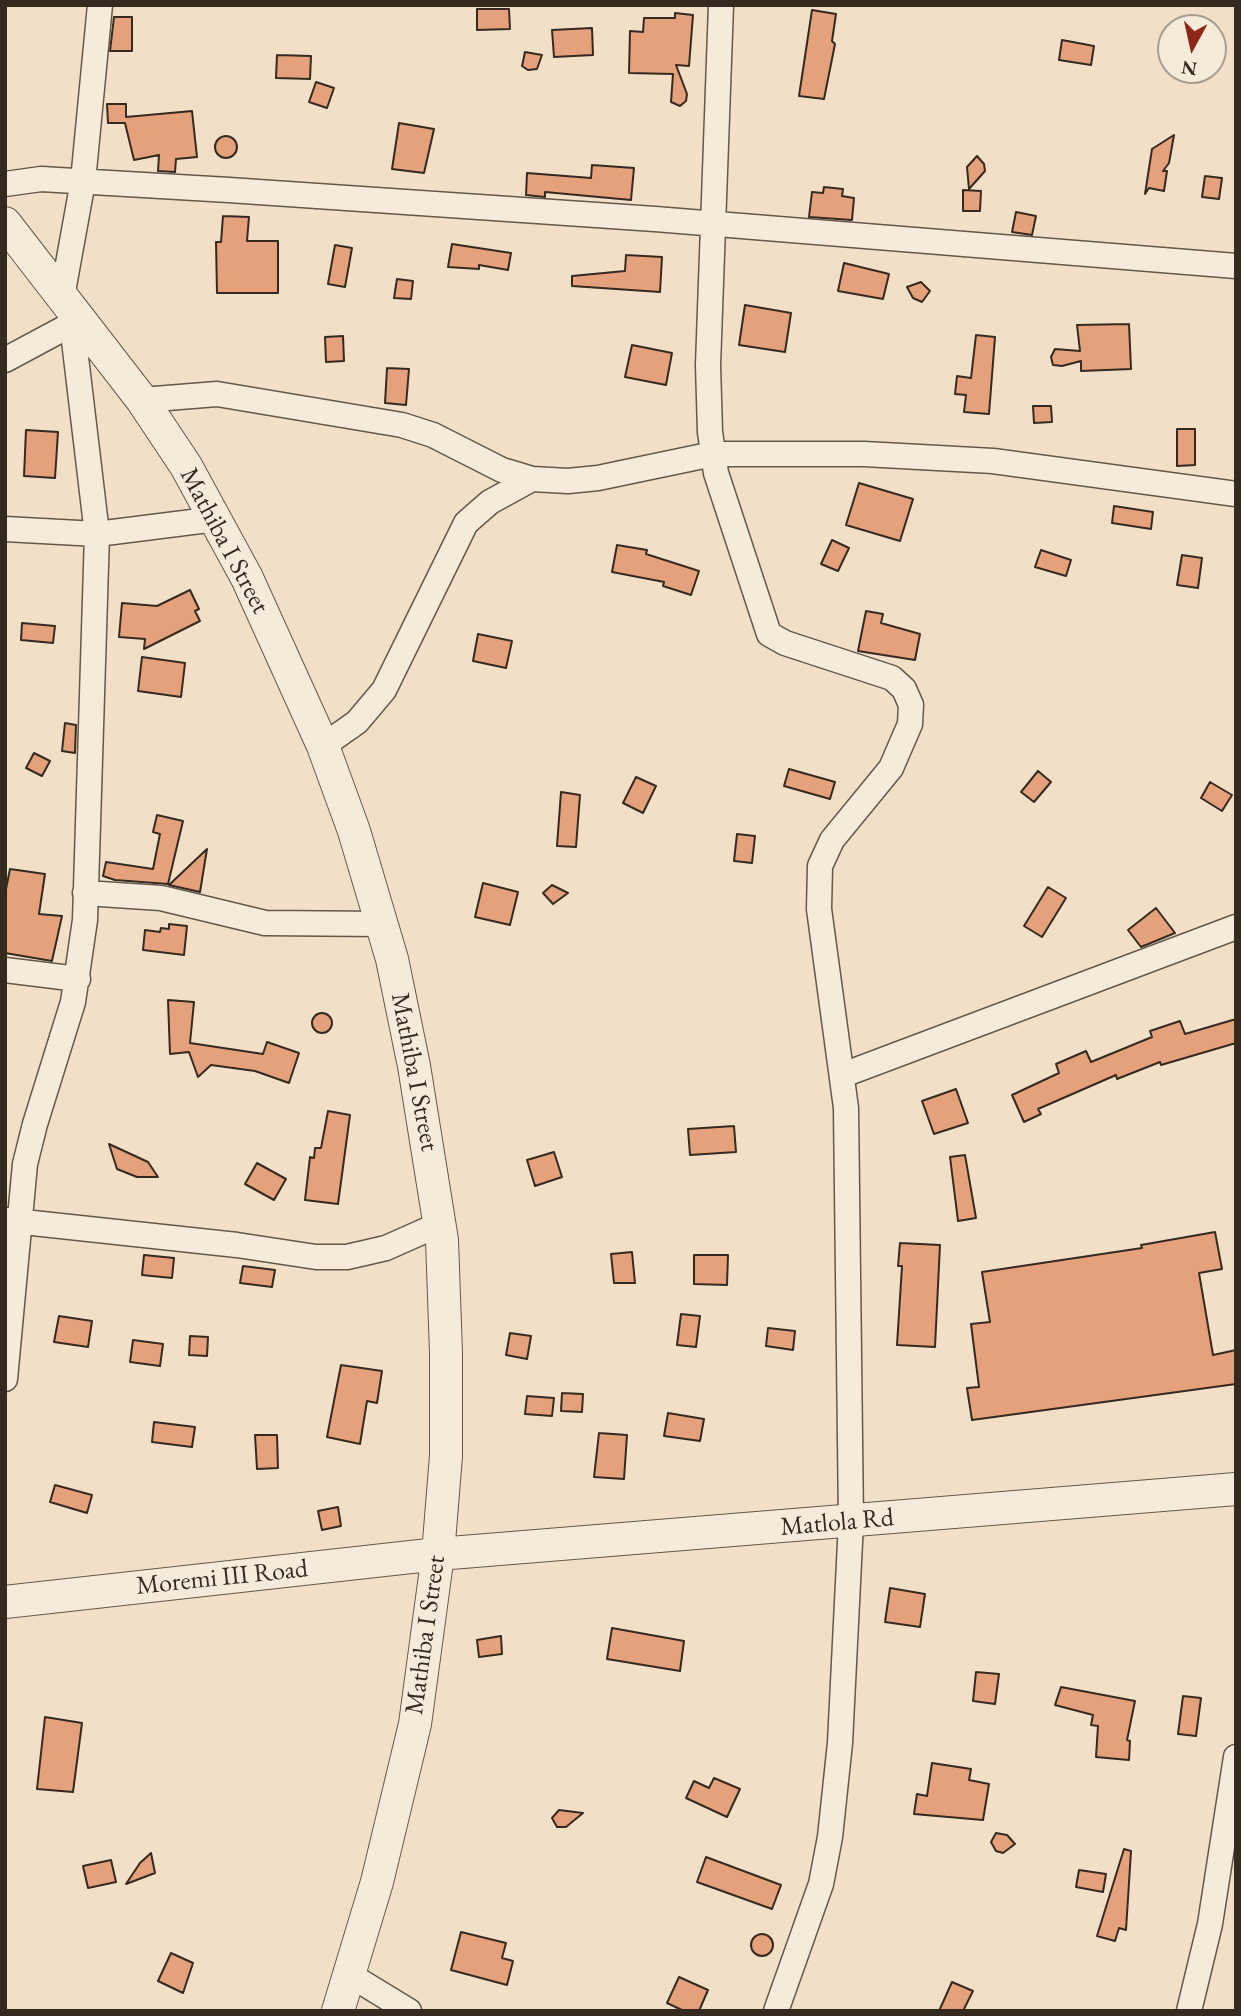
<!DOCTYPE html>
<html>
<head>
<meta charset="utf-8">
<style>
  body { margin:0 }
  #map { position:relative; width:1241px; height:2016px; overflow:hidden; background:#f1e0c7; font-family:"EB Garamond",serif }
  canvas { display:block }
  .frame { position:absolute; inset:0; border:7px solid #342a20; pointer-events:none }
  .north { position:absolute; left:1157px; top:14px; width:70px; height:70px; box-sizing:border-box; background:#f6ebdb; border:2px solid #a89e90; border-radius:50%; rotate:188deg; font-size:19px; font-weight:700; line-height:28px; text-align:center; color:#342a20 }
  .north::after { content:''; display:block; margin:auto; width:24px; height:32px; background:#8f2418; clip-path:polygon(50% 0,100% 100%,50% 72%,0 100%) }
</style>
</head>
<body>
<div id="map">
<canvas width="1241" height="2016"></canvas>
<div class="frame"></div>
<div class="north">N</div>
</div>
<script>
const c = document.querySelector('canvas').getContext('2d');
c.lineJoin = 'round';
function fill(path, color) { c.fillStyle = color; c.fill(path, 'evenodd'); }
const toPath = rows => new Path2D(rows.map(r => 'M' + r).join(''));
function stroke(path, color, width, dash) { c.strokeStyle = color; c.lineWidth = width; c.lineCap = dash ? 'butt' : 'round'; c.setLineDash(dash || []); c.stroke(path); }
function label(font, color, halo, rows, align = 'center') {
  c.font = font + ' "EB Garamond",serif'; c.lineWidth = 5; c.setLineDash([]); c.textBaseline = 'middle'; c.strokeStyle = halo; c.fillStyle = color; for (const [text, x, y, turn = 0] of rows) {
    c.save(); c.translate(x, y); c.rotate((+turn || 0) * Math.PI / 180); c.textAlign = isNaN(turn) ? turn : align; if (halo) c.strokeText(text, 0, 0); c.fillText(text, 0, 0); c.restore();
  }
}
const building = toPath([
  [477,9,509,9,510,29,477,30,477,9],
  [812,10,836,14,832,41,835,44,824,99,799,96,812,10],
  [675,13,693,15,689,66,676,65,687,94,686,101,680,106,671,102,673,74,629,73,630,31,643,32,644,18,675,18,675,13],
  [114,17,132,17,132,51,110,51,114,17],
  [592,28,593,55,554,57,552,30,592,28],
  [1062,40,1094,46,1091,65,1059,60,1062,40],
  [525,52,542,55,537,69,528,70,522,66,525,52],
  [277,55,311,56,310,79,276,78,277,55],
  [316,82,334,88,327,108,309,102,316,82],
  [107,104,126,104,126,117,192,111,197,157,176,159,175,172,158,171,159,155,134,160,125,123,108,123,107,104],
  [399,123,434,129,424,173,392,169,399,123],
  [1174,135,1169,163,1163,171,1167,171,1164,191,1149,188,1145,194,1152,149,1174,135],
  '215 147a11 11 0 1 1 22 0a11 11 0 1 1-22 0Z',
  [977,156,984,164,985,171,969,189,967,167,977,156],
  [592,165,634,168,631,200,545,192,545,197,526,195,527,173,591,178,592,165],
  [1205,176,1222,178,1219,199,1202,197,1205,176],
  [824,187,843,189,842,196,854,198,852,220,809,217,812,192,823,193,824,187],
  [963,190,981,191,980,211,963,211,963,190],
  [1016,212,1036,216,1032,235,1012,232,1016,212],
  [223,216,249,217,247,241,278,241,278,293,217,293,216,242,221,242,223,216],
  [452,244,511,253,508,270,479,265,479,269,448,267,452,244],
  [335,245,352,248,345,287,328,284,335,245],
  [626,255,662,257,660,292,572,286,572,276,625,271,626,255],
  [844,263,889,274,883,299,838,291,844,263],
  [397,279,413,281,411,299,394,298,397,279],
  [921,282,930,291,922,302,913,298,907,287,921,282],
  [745,305,791,313,785,352,739,345,745,305],
  [1129,324,1131,369,1081,371,1081,361,1062,366,1053,365,1051,357,1055,349,1080,351,1077,325,1129,324],
  [976,335,995,337,989,414,964,412,966,395,955,394,957,376,971,378,976,335],
  [343,336,344,361,326,362,325,337,343,336],
  [632,345,672,353,666,385,625,377,632,345],
  [387,368,409,369,406,405,385,403,387,368],
  [1033,406,1051,406,1052,422,1034,423,1033,406],
  [1177,429,1195,429,1195,465,1177,466,1177,429],
  [26,430,58,432,55,478,24,476,26,430],
  [859,483,913,499,900,541,846,525,859,483],
  [1114,506,1153,512,1151,529,1112,523,1114,506],
  [832,540,849,548,838,571,821,564,832,540],
  [617,545,647,550,646,554,699,571,691,595,663,586,664,582,612,572,617,545],
  [1041,550,1071,560,1066,576,1035,567,1041,550],
  [1182,555,1202,558,1198,588,1177,585,1182,555],
  [190,590,199,609,195,611,200,621,144,649,145,639,119,637,122,603,157,606,190,590],
  [866,611,883,614,881,623,920,634,915,660,858,651,866,611],
  [22,623,55,626,53,643,21,640,22,623],
  [478,634,512,641,506,668,473,661,478,634],
  [142,657,185,663,181,697,138,691,142,657],
  [65,723,76,725,75,753,62,751,65,723],
  [34,753,50,761,42,776,26,768,34,753],
  [789,769,835,782,830,799,784,786,789,769],
  [1038,771,1051,782,1034,802,1021,792,1038,771],
  [636,777,656,786,643,813,623,803,636,777],
  [1210,782,1232,795,1222,811,1201,798,1210,782],
  [561,792,580,795,576,847,557,846,561,792],
  [157,815,183,821,168,884,115,880,103,876,106,862,153,869,160,834,153,832,157,815],
  [737,834,755,836,752,863,734,861,737,834],
  [207,849,200,892,169,885,207,849],
  [10,869,45,874,39,914,62,916,52,961,5,953,5,894,10,869],
  [483,883,518,892,510,925,475,917,483,883],
  [552,885,568,893,553,904,543,893,552,885],
  [1048,887,1066,898,1042,937,1024,926,1048,887],
  [1156,908,1175,933,1141,947,1128,930,1156,908],
  [169,924,187,926,184,955,143,950,145,930,160,932,161,928,169,929,169,924],
  [168,1000,194,1002,190,1043,263,1054,267,1042,299,1053,289,1083,255,1071,211,1065,198,1077,189,1052,170,1054,168,1000],
  '312 1023a10 10 0 1 1 20 0a10 10 0 1 1-20 0Z',
  [1236,1019,1236,1043,1161,1065,1160,1062,1117,1079,1116,1075,1038,1109,1041,1114,1024,1122,1012,1095,1059,1073,1056,1064,1086,1051,1091,1062,1152,1037,1150,1031,1180,1021,1185,1034,1236,1019],
  [956,1089,968,1123,934,1134,922,1101,956,1089],
  [328,1111,350,1115,338,1204,305,1200,310,1157,314,1158,315,1148,321,1148,328,1111],
  [734,1126,736,1152,690,1155,688,1129,734,1126],
  [109,1144,148,1162,158,1177,137,1177,117,1169,109,1144],
  [554,1152,562,1177,535,1186,527,1160,554,1152],
  [965,1155,976,1218,958,1221,950,1157,965,1155],
  [257,1163,286,1179,274,1200,245,1184,257,1163],
  [1215,1232,1222,1269,1199,1273,1213,1355,1236,1350,1236,1384,972,1420,967,1388,979,1387,971,1324,990,1322,982,1272,1142,1248,1141,1245,1215,1232],
  [900,1243,940,1245,935,1347,897,1345,902,1266,898,1266,900,1243],
  [632,1252,635,1283,614,1283,611,1254,632,1252],
  [144,1255,174,1258,172,1278,142,1275,144,1255],
  [694,1255,728,1255,727,1285,694,1284,694,1255],
  [243,1266,275,1270,272,1287,240,1283,243,1266],
  [681,1314,700,1316,696,1347,677,1345,681,1314],
  [59,1316,92,1321,88,1347,54,1342,59,1316],
  [768,1328,795,1331,793,1350,766,1346,768,1328],
  [510,1333,531,1336,527,1359,506,1355,510,1333],
  [190,1336,208,1337,207,1356,189,1355,190,1336],
  [133,1340,163,1344,160,1366,130,1362,133,1340],
  [341,1365,382,1371,377,1403,367,1401,360,1444,327,1437,341,1365],
  [562,1393,583,1394,582,1412,561,1411,562,1393],
  [527,1396,554,1398,552,1416,525,1414,527,1396],
  [668,1413,704,1419,700,1441,664,1436,668,1413],
  [154,1422,195,1427,192,1447,152,1442,154,1422],
  [599,1433,627,1435,624,1479,594,1477,599,1433],
  [255,1435,277,1435,278,1468,257,1469,255,1435],
  [55,1485,92,1495,87,1513,50,1502,55,1485],
  [338,1507,341,1526,322,1530,318,1511,338,1507],
  [890,1588,925,1594,920,1627,885,1622,890,1588],
  [612,1628,684,1641,680,1671,607,1659,612,1628],
  [501,1636,502,1654,479,1657,477,1640,501,1636],
  [976,1672,999,1674,995,1704,973,1701,976,1672],
  [1061,1687,1135,1701,1127,1740,1130,1741,1129,1760,1096,1757,1098,1726,1091,1725,1093,1715,1055,1705,1061,1687],
  [1183,1696,1201,1698,1196,1736,1178,1734,1183,1696],
  [45,1717,82,1723,73,1792,37,1789,45,1717],
  [932,1763,971,1769,969,1780,989,1784,983,1820,914,1814,917,1794,927,1796,932,1763],
  [714,1778,740,1789,727,1817,686,1798,694,1781,709,1788,714,1778],
  [559,1810,583,1813,566,1827,557,1827,552,1818,559,1810],
  [996,1833,1007,1835,1015,1844,1003,1853,996,1851,991,1842,996,1833],
  [1124,1849,1131,1851,1126,1930,1119,1928,1115,1941,1097,1936,1124,1849],
  [151,1853,155,1873,126,1884,140,1863,151,1853],
  [706,1857,781,1885,772,1909,697,1882,706,1857],
  [111,1860,116,1882,88,1888,83,1866,111,1860],
  [1079,1870,1106,1874,1103,1892,1076,1887,1079,1870],
  [461,1932,506,1943,502,1958,513,1961,507,1985,451,1970,461,1932],
  '751 1945a11 11 0 1 1 22 0a11 11 0 1 1-22 0Z',
  [171,1953,193,1963,183,1993,158,1981,171,1953],
  [679,1977,708,1990,699,2011,684,2011,667,2003,679,1977],
  [952,1982,973,1991,963,2011,939,2011,952,1982]
]);
fill(building, '#e5a07c');
stroke(building, '#342a20', 2);
const minor = toPath([
  [721,5,708,365,710,432,716,473,769,634,785,643,892,678,904,689,911,705,910,724,891,768,832,840,820,866,819,909,846,1108,851,1522,840,1743,830,1837,821,1884,776,2011],
  [5,184,41,179,229,190,655,219,1236,266],
  [62,297,83,181,100,5],
  [5,360,72,324],
  [142,400,217,394,402,425,433,435,502,470,532,479,568,481,598,478,713,454,864,454,993,461,1236,494],
  [5,529,97,534,216,519],
  [323,746,357,722,384,690,466,523,490,502,532,479],
  [85,893,161,898,265,923,383,924],
  [5,970,78,979],
  [843,1075,1236,927],
  [5,1220,237,1245,316,1257,347,1257,386,1248,440,1224],
  [5,1379,25,1164,35,1124,73,1002,85,920,97,534,70,307],
  [350,1975,409,2011],
  [1189,2011,1210,1924,1236,1757]
]);
const tertiary = toPath([
  [5,223,142,400,186,466,247,578,323,746,354,831,392,959,414,1066,442,1240,446,1353,446,1456,438,1554,415,1724,377,1882,338,2011],
  [5,1602,438,1554,1236,1489]
]);
stroke(minor, '#63584a', 27);
stroke(tertiary, '#63584a', 34);
stroke(minor, '#f6ebdb', 24);
stroke(tertiary, '#f6ebdb', 32);
label('26px', '#342a20', '#f6ebdb', [
  ["Mathiba I Street",224,541,62],
  ["Mathiba I Street",414,1072,79],
  ["Matlola Rd",837,1523,-5],
  ["Moremi III Road",222,1578,-6],
  ["Mathiba I Street",426,1635,-82]
]);
</script>
</body>
</html>
